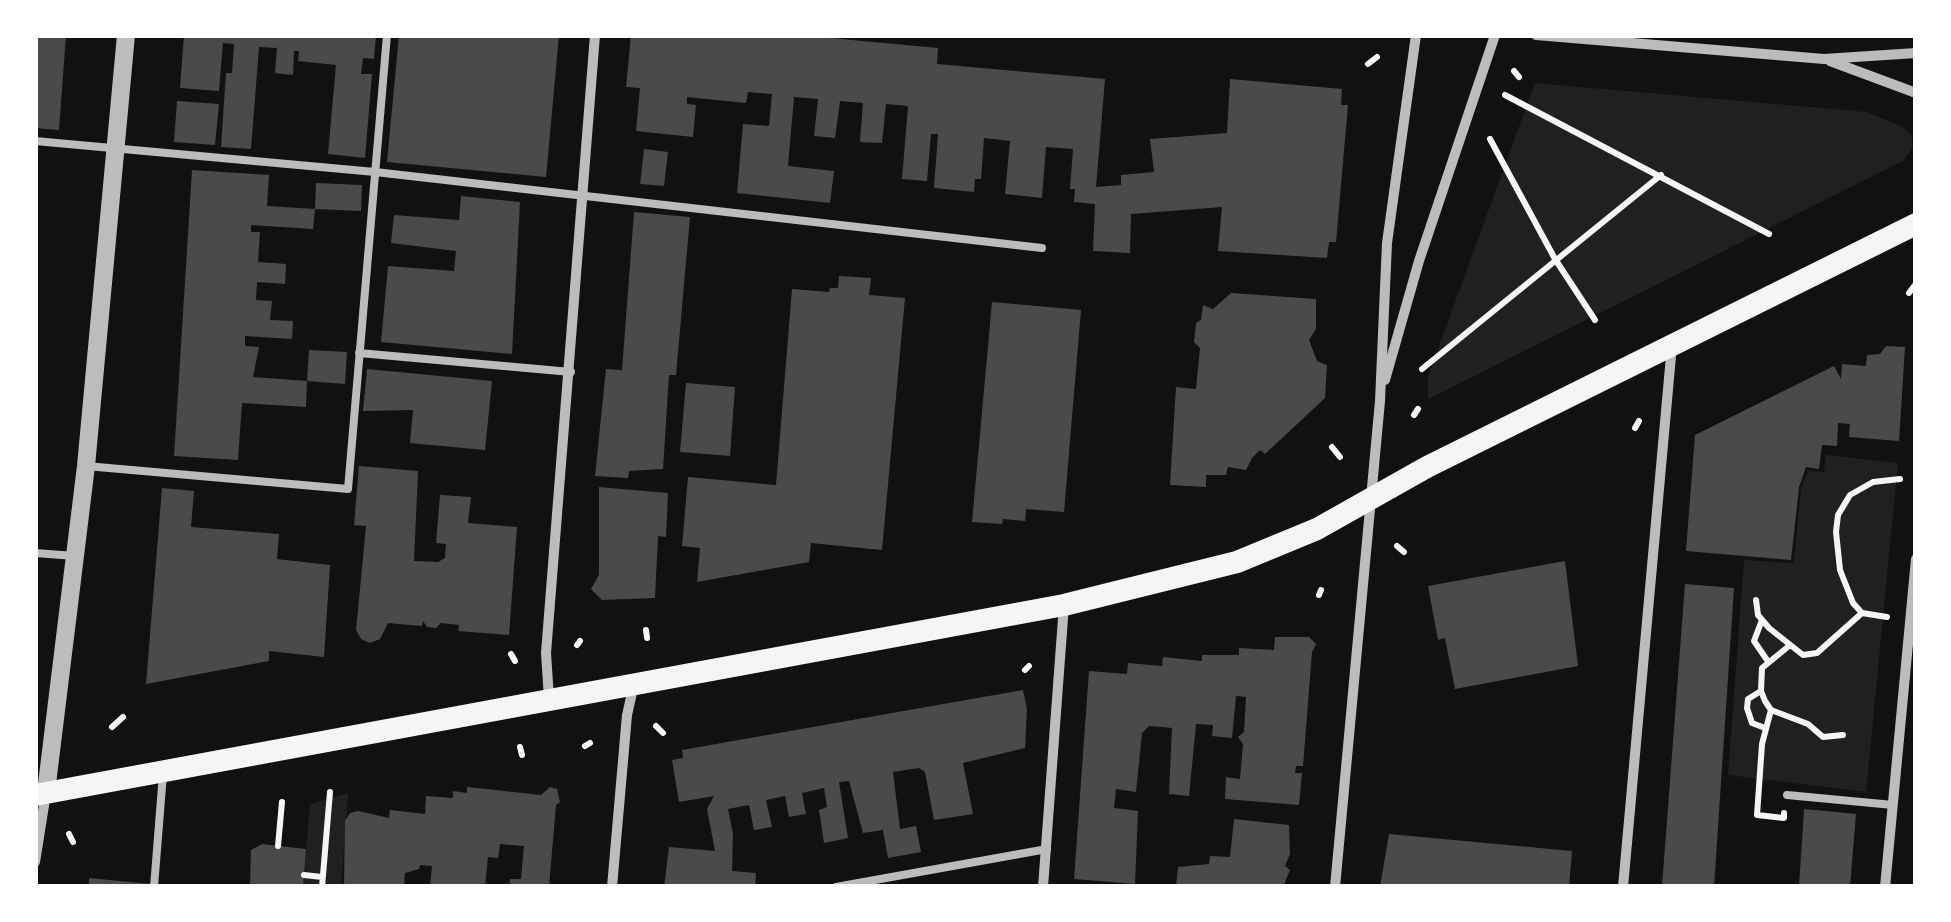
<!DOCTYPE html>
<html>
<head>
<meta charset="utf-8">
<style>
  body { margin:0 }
  #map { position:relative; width:1951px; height:922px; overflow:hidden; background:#111; font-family:Karla,sans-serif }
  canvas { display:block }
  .frame { position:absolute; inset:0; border:38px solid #fff; pointer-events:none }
</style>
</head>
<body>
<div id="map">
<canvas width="1951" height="922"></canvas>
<div class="frame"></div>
</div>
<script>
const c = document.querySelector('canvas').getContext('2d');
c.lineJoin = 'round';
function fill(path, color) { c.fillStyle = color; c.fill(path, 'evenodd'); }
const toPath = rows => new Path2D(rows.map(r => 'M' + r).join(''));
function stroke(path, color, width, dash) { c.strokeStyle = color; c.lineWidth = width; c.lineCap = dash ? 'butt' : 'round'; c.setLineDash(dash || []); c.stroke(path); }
fill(toPath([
  [1535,83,1867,112,1901,126,1911,135,1913,147,1903,161,1428,399,1428,376],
  [1826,455,1898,463,1866,792,1728,775,1744,560,1794,563,1801,488,1808,471,1824,472],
  [348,793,341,887,303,887,310,804]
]), '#202020');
fill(toPath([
  [35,35,66,35,59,130,35,128],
  [184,35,376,35,374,59,363,58,361,74,372,74,365,158,328,154,336,65,298,61,299,51,294,51,293,75,275,73,277,48,259,47,251,149,221,147,226,73,232,73,234,44,223,43,219,91,180,88],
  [399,35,559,35,546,177,387,162],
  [631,35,798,35,938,48,937,64,1105,79,1096,187,1121,185,1121,175,1154,172,1150,139,1227,133,1230,79,1342,89,1341,105,1348,105,1336,242,1329,242,1327,258,1218,251,1222,207,1131,214,1130,253,1093,251,1095,204,1074,202,1075,189,1070,189,1073,149,1046,147,1042,198,1005,194,1010,141,984,138,981,179,975,179,974,192,934,188,938,134,931,134,927,181,902,179,908,106,886,104,882,143,860,142,863,103,840,101,835,138,814,136,818,99,794,97,788,166,834,171,830,203,737,193,743,124,769,126,772,94,748,92,746,103,687,97,687,104,696,105,693,137,636,131,640,88,626,87],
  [177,101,219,104,215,145,174,142],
  [644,149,668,152,664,186,640,184],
  [192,170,269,175,267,206,315,209,313,229,251,225,251,232,260,232,258,262,286,264,285,284,257,282,256,300,272,301,270,320,293,321,292,339,245,336,245,346,259,347,253,377,307,381,306,407,242,403,238,460,174,456],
  [316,183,362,185,361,211,315,209],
  [461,196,520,202,512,354,381,342,388,266,454,271,456,251,391,243,394,215,459,220],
  [634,212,690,217,676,375,669,375,663,469,629,471,628,478,595,476,606,369,622,370],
  [839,276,871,278,869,295,905,298,882,550,811,543,809,562,697,582,700,548,682,546,688,477,776,485,792,289,829,292,830,288,838,288],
  [1231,293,1316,299,1316,329,1309,340,1317,361,1327,365,1325,398,1265,454,1260,450,1252,458,1246,470,1228,467,1226,475,1206,475,1206,487,1170,485,1176,387,1196,389,1200,348,1194,342,1196,323,1201,320,1203,305,1213,309],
  [992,302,1081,310,1064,512,1026,509,1025,521,1003,519,1002,524,972,522],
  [1886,346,1905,347,1899,441,1849,437,1850,424,1838,423,1837,446,1822,445,1819,469,1806,467,1799,487,1791,560,1686,551,1695,435,1834,366,1841,379,1842,364,1866,366,1867,355,1880,354],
  [309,350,347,352,345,384,307,381],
  [367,369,492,381,485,450,410,443,413,410,363,411],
  [686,383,735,387,730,456,680,452],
  [359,466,418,471,414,561,438,562,445,558,446,544,436,543,440,495,471,497,468,523,517,527,509,635,458,631,459,625,441,623,436,628,427,627,423,621,422,626,388,623,380,639,370,643,361,639,356,630,366,526,354,525],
  [599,487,668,493,666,537,658,536,655,598,602,600,591,589,599,575],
  [162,488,194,491,191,527,279,534,277,559,330,565,324,657,269,651,269,661,146,684],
  [1565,561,1578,666,1455,689,1445,638,1438,640,1428,586],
  [1685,584,1734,588,1714,887,1662,886],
  [1275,637,1309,637,1316,644,1312,652,1303,766,1296,766,1295,773,1302,773,1299,805,1225,799,1226,777,1240,779,1243,744,1238,737,1244,732,1246,697,1236,696,1232,738,1212,736,1213,725,1196,724,1189,796,1169,794,1172,728,1149,726,1142,733,1136,792,1116,789,1114,808,1138,811,1135,884,1074,879,1089,671,1127,674,1128,663,1162,666,1163,657,1202,661,1202,655,1239,655,1239,648,1274,650],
  [1023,690,1027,709,1025,748,963,763,973,814,934,820,925,772,919,768,893,772,900,829,916,826,921,852,888,858,883,830,863,833,849,781,839,782,848,838,824,843,819,810,827,807,824,788,802,793,806,814,789,817,785,796,766,800,772,827,754,830,749,805,728,809,733,834,732,871,756,873,755,887,664,887,669,847,715,851,707,809,714,796,679,802,672,760,683,758,682,750],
  [467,787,541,795,550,787,557,789,560,802,556,805,549,887,509,887,510,879,521,879,524,846,500,844,498,858,488,857,485,886,430,887,432,866,420,865,419,869,405,873,404,887,344,887,345,821,350,813,358,811,389,818,390,810,425,814,426,796,453,798,453,791,467,793],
  [1804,809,1856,814,1850,887,1799,887],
  [1234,819,1289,825,1290,854,1285,866,1290,870,1283,887,1176,887,1178,867,1209,864,1210,856,1230,857],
  [1389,834,1572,851,1569,887,1380,887],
  [262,844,306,849,303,887,250,887,251,850],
  [89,878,151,884,151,887,89,887]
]), '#4a4a4a');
stroke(toPath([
  [1368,64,1377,57],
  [1514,71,1519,77],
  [1505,95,1769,234],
  [1490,139,1555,259,1595,320],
  [1909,293,1915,285],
  [1422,369,1661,175],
  [1414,415,1418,409],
  [1635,428,1639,421],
  [1332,447,1340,457],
  [1397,546,1404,552],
  [1319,595,1321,590],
  [1756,600,1758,615,1769,628,1803,655,1817,653,1862,613],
  [1887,617,1862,613,1853,603,1840,570,1836,532,1838,515,1850,495,1873,482,1900,479],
  [1762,620,1754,641,1767,660],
  [646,630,647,638],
  [577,645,580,641],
  [1789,646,1762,668,1761,691,1765,701,1771,710,1808,724,1823,737,1843,735],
  [511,654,515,661],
  [1025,670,1029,666],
  [1761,691,1748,699,1747,708,1752,723,1765,728],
  [1771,710,1762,744,1757,815,1784,818,1784,813],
  [656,726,663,733],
  [112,727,123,717],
  [585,746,590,743],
  [520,747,522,755],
  [69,834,73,842],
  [278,846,282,802],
  [304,875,322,877],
  [322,887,330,792]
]), '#f5f5f5', 6);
stroke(toPath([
  [35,141,375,172,1042,248],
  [359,353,571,372],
  [86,466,348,489,387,35],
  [35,553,75,556],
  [1787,795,1893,805],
  [154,887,163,774],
  [836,887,1047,849]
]), '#bcbcbc', 8);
stroke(toPath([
  [1536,35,1824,59,1916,53],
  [1830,61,1916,93],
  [1385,380,1419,261,1495,35],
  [549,699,546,653,595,35],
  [35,862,46,793],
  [612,887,627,715,634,684],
  [1043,887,1064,605],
  [1335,887,1380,401,1387,243,1416,35],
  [1623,887,1672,345],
  [1885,887,1916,559]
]), '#bcbcbc', 10);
stroke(toPath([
  [46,792,86,466,126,35]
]), '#bcbcbc', 18);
stroke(toPath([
  [35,795,1064,605,1237,562,1317,529,1427,467,1916,224]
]), '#f5f5f5', 22);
</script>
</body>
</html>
